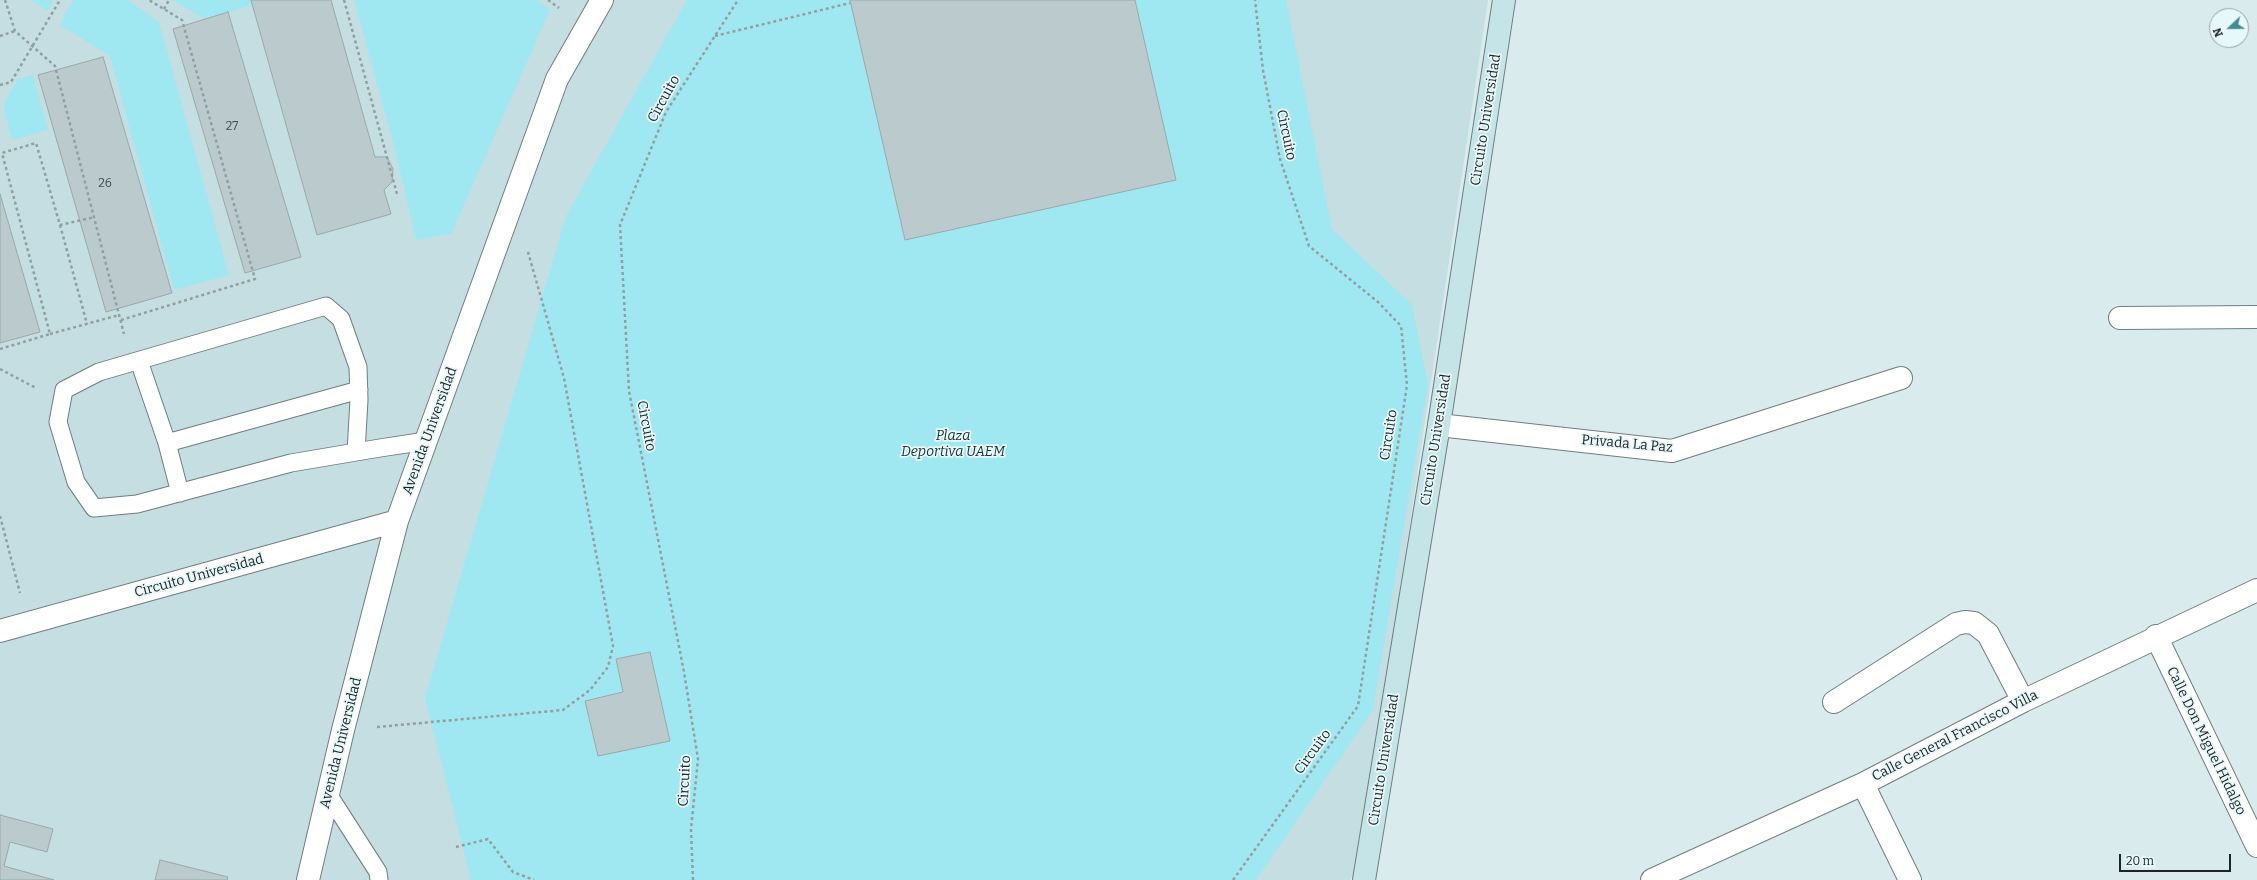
<!DOCTYPE html>
<html>
<head>
<meta charset="utf-8">
<style>
  body { margin:0 }
  #map { position:relative; width:2257px; height:880px; overflow:hidden; background:#daebed; font-family:Bitter,serif }
  canvas { display:block }
  .north { position:absolute; left:2209px; top:8px; width:40px; height:40px; box-sizing:border-box; background:#e7f8fa; border:1px solid #97a3a5; border-radius:50%; rotate:248deg; font-size:11px; font-weight:700; line-height:16px; text-align:center; color:#1e2425 }
  .north::after { content:''; display:block; margin:auto; width:14px; height:18px; background:#458b94; clip-path:polygon(50% 0,100% 100%,50% 72%,0 100%) }
  .scale { position:absolute; left:2119px; top:854px; width:112px; height:18px; box-sizing:border-box; border:2px solid #1e2425; border-top:0; padding-left:5px; font-size:12px; line-height:14px; white-space:nowrap; color:#1e2425; -webkit-text-stroke:3px #e7f8fa; paint-order:stroke }
</style>
</head>
<body>
<div id="map">
<canvas width="2257" height="880"></canvas>
<div class="north">N</div>
<div class="scale">20 m</div>
</div>
<script>
const c = document.querySelector('canvas').getContext('2d');
c.lineJoin = 'round';
function fill(path, color) { c.fillStyle = color; c.fill(path, 'evenodd'); }
const toPath = rows => new Path2D(rows.map(r => 'M' + r).join(''));
function stroke(path, color, width, dash) { c.strokeStyle = color; c.lineWidth = width; c.lineCap = dash ? 'butt' : 'round'; c.setLineDash(dash || []); c.stroke(path); }
function label(font, color, halo, rows, align = 'center') {
  c.font = font + ' Bitter,serif'; c.lineWidth = 3.5; c.setLineDash([]); c.textBaseline = 'middle'; c.strokeStyle = halo; c.fillStyle = color; for (const [text, x, y, turn = 0] of rows) {
    c.save(); c.translate(x, y); c.rotate((+turn || 0) * Math.PI / 180); c.textAlign = isNaN(turn) ? turn : align; if (halo) c.strokeText(text, 0, 0); c.fillText(text, 0, 0); c.restore();
  }
}
fill(toPath([
  [0,0,1488,0,1359,864,1350,880,0,880]
]), '#c5dee1');
fill(toPath([
  [31,0,53,0,48,11],
  [73,0,128,0,159,22,229,275,174,290,110,56,60,25],
  [173,0,250,0,252,5,205,19],
  [354,0,537,0,550,10,451,234,416,240,395,149],
  [687,0,1286,0,1332,229,1412,305,1428,384,1373,710,1256,880,471,880,425,698,566,216],
  [33,75,48,130,12,140,3,106,18,79]
]), '#a0e8f1');
const building = toPath([
  [251,0,331,0,375,157,387,157,393,169,392,182,384,190,391,214,317,235,251,0],
  [850,0,1135,0,1176,180,905,240,850,0],
  [228,12,301,257,245,273,173,29,228,12],
  [103,57,172,293,106,312,38,75,103,57],
  [0,194,40,332,0,343,0,194],
  [650,652,670,741,598,756,585,701,623,692,616,659,650,652],
  [0,815,53,829,47,852,10,842,4,866,54,880,0,880,0,815],
  [160,860,228,877,227,880,155,880,160,860]
]);
fill(building, '#bbcbcd');
stroke(building, '#99a9ab', 1);
const lane = toPath([
  [139,361,167,443],
  [356,452,359,400,358,367,341,319,326,306,99,372,64,390,58,422,76,482,94,508,137,504,291,463,356,452,380,448,426,441],
  [180,493,167,443,359,390],
  [328,794,378,872,379,880]
]);
const street = toPath([
  [2120,318,2257,317],
  [1439,425,1672,451,1901,378],
  [0,631,397,521],
  [2156,636,2257,846],
  [1834,702,1956,624,1965,622,1974,623,1988,634,2023,701],
  [1863,784,1910,880],
  [308,880,343,730,397,521,557,79,602,0],
  [1652,880,1863,784,2023,701,2257,590]
]);
const secondary = toPath([
  [1364,880,1439,425,1504,0]
]);
stroke(lane, '#6f7e80', 19);
stroke(street, '#6f7e80', 24);
stroke(secondary, '#6f7e80', 24);
stroke(toPath([
  [5,0,15,31,55,66,124,334],
  [344,0,397,194],
  [548,0,559,8],
  [164,9,169,0],
  [0,36,15,31],
  [715,36,850,3],
  [0,85,11,82,60,0],
  [60,225,87,324],
  [121,320,255,279,182,20,149,0],
  [50,334,119,315],
  [0,349,50,334,2,153,36,143,60,225,95,217],
  [0,369,36,388],
  [0,516,20,593],
  [377,727,563,710,590,690,608,667,613,646,564,378,528,252],
  [456,847,488,839,513,872,534,880],
  [693,880,691,829,698,759,684,672,629,391,620,225,666,112,738,0],
  [1233,880,1358,706,1407,385,1401,326,1378,302,1309,246,1280,159,1263,70,1255,0]
]), '#929fa0', 2.5, [3, 3]);
stroke(lane, '#fff', 17);
stroke(street, '#fff', 22);
stroke(secondary, '#c4e4e7', 22);
label('12px', '#454e4f', null, [
  ["27",232,127],
  ["26",105,184]
]);
label('14px', '#1e2425', '#e7f8fa', [
  ["Circuito",664,99,-61],
  ["Circuito Universidad",1486,120,-81],
  ["Circuito",1286,135,78],
  ["Circuito",646,426,79],
  ["Avenida Universidad",430,431,-70],
  ["Circuito",1389,435,-81],
  ["Circuito Universidad",1436,440,-81],
  ["Privada La Paz",1627,444,5],
  ["Circuito Universidad",199,576,-15],
  ["Calle General Francisco Villa",1955,736,-27],
  ["Calle Don Miguel Hidalgo",2206,741,64],
  ["Avenida Universidad",341,743,-76],
  ["Circuito",1313,752,-54],
  ["Circuito Universidad",1384,760,-81],
  ["Circuito",685,781,-87]
]);
label('italic 14px', '#1b3133', '#e7f8fa', [
  ["Plaza",953,436],
  ["Deportiva UAEM",953,452]
]);
</script>
</body>
</html>
